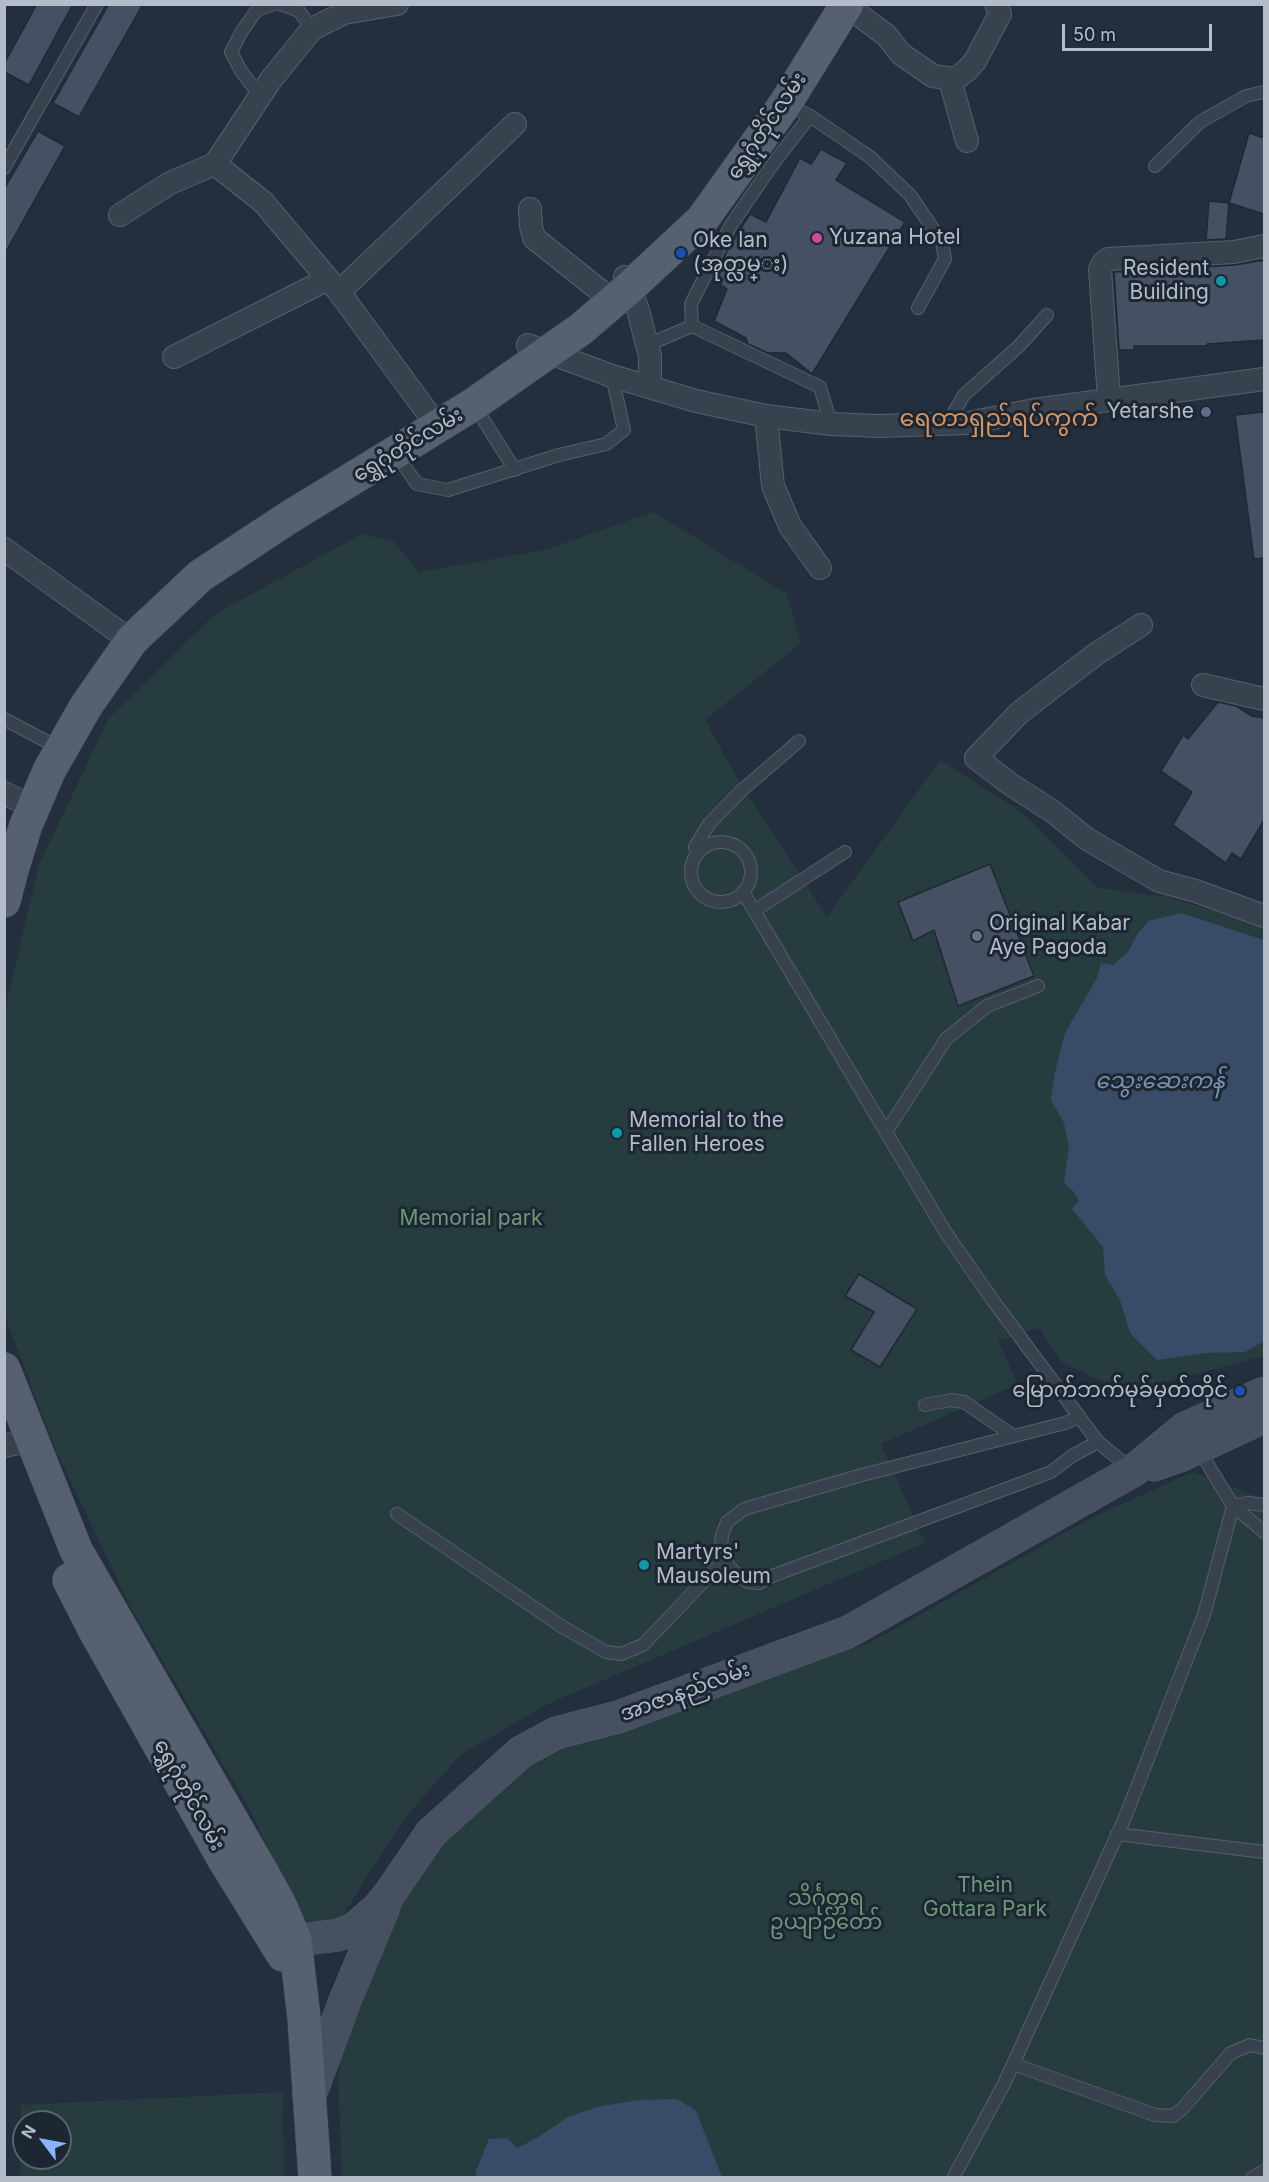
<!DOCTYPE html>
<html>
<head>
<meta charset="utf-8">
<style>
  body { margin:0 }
  #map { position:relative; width:1269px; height:2182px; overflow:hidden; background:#242f3e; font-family:Inter,sans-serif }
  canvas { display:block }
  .frame { position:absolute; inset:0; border:6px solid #b4bcc9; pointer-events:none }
  .north { position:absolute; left:12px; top:2110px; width:60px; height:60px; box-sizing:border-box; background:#1d2633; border:2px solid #59626f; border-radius:50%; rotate:302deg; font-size:16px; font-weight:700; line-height:24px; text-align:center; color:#b4bcc9 }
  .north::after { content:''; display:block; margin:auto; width:21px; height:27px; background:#8ab4f8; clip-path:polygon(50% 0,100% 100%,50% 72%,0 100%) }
  .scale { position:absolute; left:1062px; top:24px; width:150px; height:27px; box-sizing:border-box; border:3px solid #b4bcc9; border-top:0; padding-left:8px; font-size:18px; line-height:21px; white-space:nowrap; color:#b4bcc9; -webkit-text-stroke:4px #1d2633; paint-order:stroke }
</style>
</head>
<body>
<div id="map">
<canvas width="1269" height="2182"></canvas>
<div class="frame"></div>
<div class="north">N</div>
<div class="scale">50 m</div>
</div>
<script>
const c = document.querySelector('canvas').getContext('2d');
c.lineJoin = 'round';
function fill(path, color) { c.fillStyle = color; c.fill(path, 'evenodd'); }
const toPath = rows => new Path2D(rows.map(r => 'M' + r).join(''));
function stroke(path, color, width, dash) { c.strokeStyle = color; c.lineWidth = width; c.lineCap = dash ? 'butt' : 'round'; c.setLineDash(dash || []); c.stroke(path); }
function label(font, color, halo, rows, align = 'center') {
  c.font = font + ' Inter,"Noto Sans Myanmar",sans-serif'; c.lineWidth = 6; c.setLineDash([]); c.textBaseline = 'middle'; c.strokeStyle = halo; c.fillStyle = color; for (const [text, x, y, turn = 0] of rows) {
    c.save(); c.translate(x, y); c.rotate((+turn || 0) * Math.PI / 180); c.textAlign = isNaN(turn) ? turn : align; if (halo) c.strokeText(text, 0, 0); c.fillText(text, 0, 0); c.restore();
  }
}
fill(toPath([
  [653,512,786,593,801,643,705,720,737,778,827,917,940,760,1020,811,1098,888,1168,897,1264,926,1264,1356,1126,1392,1063,1363,1039,1328,998,1341,1018,1384,881,1444,925,1543,550,1703,460,1755,405,1818,339,1921,301,1922,252,1813,129,1604,54,1446,6,1318,4,1296,5,1009,39,865,109,718,215,614,362,534,394,542,419,572,545,550],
  [1193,1472,1264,1499,1264,2177,342,2178,338,2076,352,1953,401,1885,504,1775,588,1732,870,1643,1095,1516],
  [283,2092,284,2177,20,2177,21,2105],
  [24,2122,60,2122,60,2158,24,2158]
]), '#263c3f');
fill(toPath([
  [1181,913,1264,940,1264,1341,1245,1352,1206,1353,1157,1360,1130,1333,1120,1300,1105,1275,1103,1247,1072,1209,1079,1201,1074,1192,1064,1183,1069,1147,1064,1123,1051,1100,1055,1072,1065,1033,1097,978,1101,963,1113,965,1128,952,1138,933,1149,921],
  [677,2099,696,2111,722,2177,476,2177,476,2171,489,2139,507,2138,517,2148,537,2138,568,2117,597,2107,638,2100]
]), '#394c67');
const building = toPath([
  [37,4,73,4,29,85,4,72,4,64,37,4],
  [109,4,143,4,79,117,53,103,109,4],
  [38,131,65,146,4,255,4,189,38,131],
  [1249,133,1264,138,1264,214,1229,203,1249,133],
  [821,149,847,163,836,180,905,222,812,374,786,353,768,353,748,344,746,338,714,321,727,289,713,280,728,249,750,214,766,222,800,158,811,164,821,149],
  [1209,201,1229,203,1226,239,1206,240,1209,201],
  [1258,261,1264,261,1264,340,1207,344,1207,346,1134,346,1134,350,1119,350,1114,272,1235,265,1258,261],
  [1264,412,1264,558,1254,559,1235,415,1264,412],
  [1218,702,1236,706,1252,716,1264,718,1264,820,1241,859,1232,853,1226,863,1173,825,1192,792,1161,771,1183,735,1188,739,1218,702],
  [990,864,1034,976,958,1006,934,930,913,941,898,902,990,864],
  [859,1274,917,1309,880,1367,851,1350,874,1312,845,1296,859,1274]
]);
fill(building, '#455162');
stroke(building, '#1f2835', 1.5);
const service = toPath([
  [280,4,299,11,312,29],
  [260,96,241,71,231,52,242,31,257,10,274,4],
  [785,104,810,116,773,164,731,225,691,304,692,326,820,387,831,424],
  [810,116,870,157,910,195,942,242,945,259,918,308],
  [1155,166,1200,122,1246,96,1264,92],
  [4,168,97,4],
  [647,345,692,326],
  [474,405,515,470],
  [947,424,964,395,1019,346,1047,315],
  [396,454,417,484,448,490,559,455,606,444,624,430,612,376],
  [4,719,61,749],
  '691 872a30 30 0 1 1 60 0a30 30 0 1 1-60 0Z',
  [698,853,695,847,709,824,741,791,799,741],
  [743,892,946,1233,994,1302,1098,1442,1131,1469],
  [754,911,845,852],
  [886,1132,946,1039,987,1006,1038,986],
  [925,1405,951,1400,964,1402,1012,1435],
  [1080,1417,1065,1423,862,1475,744,1509,727,1522,722,1535,721,1546,725,1559,730,1568,739,1576,748,1582,759,1583,772,1576,1051,1472,1072,1456,1098,1442],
  [1233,1506,1264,1532],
  [1233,1506,1248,1503,1264,1505],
  [397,1514,561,1626,606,1652,621,1654,643,1645,725,1559],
  [1117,1834,1264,1852],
  [1013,2064,1155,2115,1173,2116,1182,2109,1231,2053,1250,2045,1264,2048],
  [953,2178,1004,2084,1124,1820,1204,1615,1233,1506,1198,1448],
  [1252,2178,1264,2171]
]);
const minor = toPath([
  [844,4,886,35,901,54,933,76,955,79],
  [967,141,952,87,955,79,966,71,975,61,1000,14,996,4],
  [215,164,270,81,312,29,344,13,397,4],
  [530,209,531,226,534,238,613,301],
  [120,215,170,183,215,164,263,202,339,292,430,416,434,429],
  [625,277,638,310,650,356,650,386],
  [339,292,515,124],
  [528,345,612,376,696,401,766,416,831,424,878,426,968,423,1034,410,1264,379],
  [174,357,328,279],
  [1109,399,1100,269,1103,263,1108,259,1234,252,1264,246],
  [766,416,773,486,790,526,820,568],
  [4,549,120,633,132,640],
  [1141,625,1096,654,1019,713,976,758,1010,784,1052,811,1087,839,1159,881,1196,891,1264,916],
  [1203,685,1264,699],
  [4,793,33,807],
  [4,1446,32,1440]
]);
const secondary = toPath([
  [1154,1465,1180,1456,1264,1417],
  [275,1943,339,1935,355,1928,377,1909,388,1896,431,1833,521,1752,556,1733,618,1717,848,1632,1133,1471,1185,1428,1264,1393],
  [309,2098,344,2003,384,1907]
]);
const primary = toPath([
  [4,901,12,870,26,825,49,771,86,706,132,640,200,576,288,518,474,404,581,329,629,288,702,220,785,104,847,4],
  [4,1369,76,1550,263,1874,280,1905,295,1940,304,2018,315,2178],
  [69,1580,95,1631,223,1858,283,1955]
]);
stroke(service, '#565f6c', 14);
stroke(minor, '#565f6c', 24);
stroke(secondary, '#565f6c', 33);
stroke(primary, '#414a57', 34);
stroke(service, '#38414e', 12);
stroke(minor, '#38414e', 22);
stroke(secondary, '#465061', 32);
stroke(primary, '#56606e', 33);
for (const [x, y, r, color] of [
  [817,238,6,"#d1479c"],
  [681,253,6,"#1a4fb4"],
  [1221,281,6,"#0f9aa8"],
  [1206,412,6,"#5c6f8a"],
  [977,936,6,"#6b7280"],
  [617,1133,6,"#0f9aa8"],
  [1240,1391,6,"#1a4fb4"],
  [644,1565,6,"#0f9aa8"]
]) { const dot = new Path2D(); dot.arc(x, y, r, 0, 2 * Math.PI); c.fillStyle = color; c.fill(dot); stroke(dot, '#1d2633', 2); }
label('21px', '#b4bcc9', '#1d2633', [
  ["ရွှေဂုံတိုင်လမ်း",767,126,-56],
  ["ရွှေဂုံတိုင်လမ်း",408,445,-31],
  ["အာဇာနည်လမ်း",685,1692,-20],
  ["ရွှေဂုံတိုင်လမ်း",189,1795,61]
]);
label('21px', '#b4bcc9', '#1d2633', [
  ["Yuzana Hotel",829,238],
  ["Oke lan",693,241],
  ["(အုတ္လမ္း)",693,265],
  ["Resident",1209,269,"right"],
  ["Building",1209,293,"right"],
  ["Yetarshe",1194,412,"right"],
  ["Original Kabar",989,924],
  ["Aye Pagoda",989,948],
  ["Memorial to the",629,1121],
  ["Fallen Heroes",629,1145],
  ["မြောက်ဘက်မုခ်မှတ်တိုင်",1228,1391,"right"],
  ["Martyrs'",656,1553],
  ["Mausoleum",656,1577]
], 'left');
label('21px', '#6b9a76', '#1d2633', [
  ["Memorial park",471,1219],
  ["Thein",985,1886],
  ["Gottara Park",985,1910],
  ["သိင်္ဂုတ္တရ",826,1899],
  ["ဥယျာဉ်တော်",826,1923]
]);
label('italic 22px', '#7c92b1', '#1d2633', [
  ["သွေးဆေးကန်",1160,1081]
]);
label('24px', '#d59563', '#1d2633', [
  ["ရေတာရှည်ရပ်ကွက်",999,419]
]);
</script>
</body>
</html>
